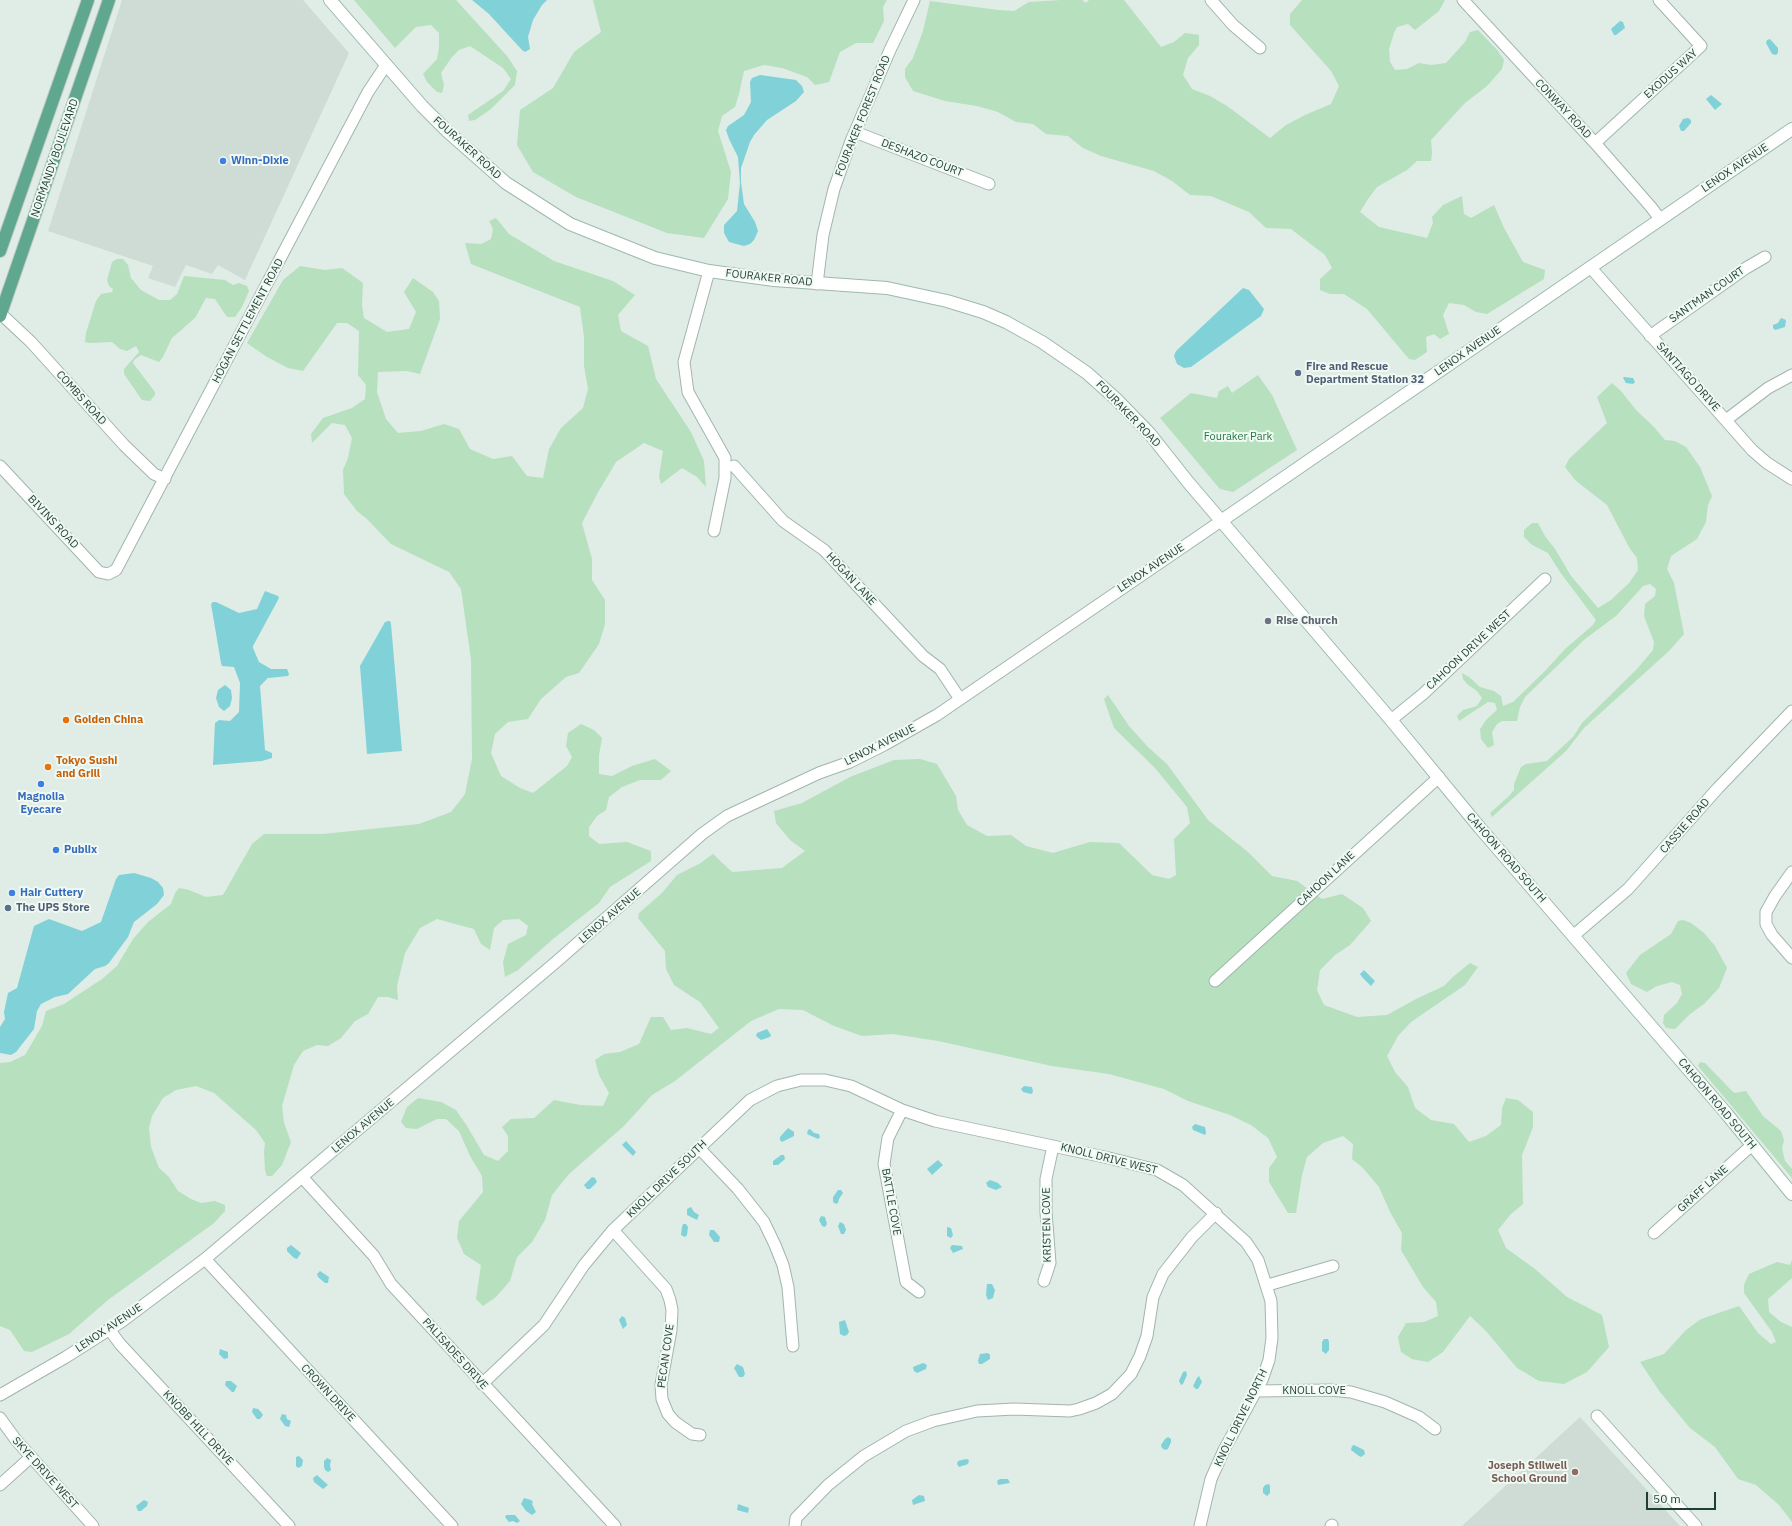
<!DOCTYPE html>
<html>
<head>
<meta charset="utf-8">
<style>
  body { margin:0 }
  #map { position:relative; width:1792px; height:1526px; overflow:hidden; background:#e0ece6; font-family:"IBM Plex Sans",sans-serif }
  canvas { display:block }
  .scale { position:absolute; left:1646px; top:1492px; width:70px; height:18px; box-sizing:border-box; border:2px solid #1f3f33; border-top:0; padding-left:5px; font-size:12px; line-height:14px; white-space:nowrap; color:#1f3f33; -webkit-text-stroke:3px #f0f9f4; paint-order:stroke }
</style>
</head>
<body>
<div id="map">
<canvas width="1792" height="1526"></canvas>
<div class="scale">50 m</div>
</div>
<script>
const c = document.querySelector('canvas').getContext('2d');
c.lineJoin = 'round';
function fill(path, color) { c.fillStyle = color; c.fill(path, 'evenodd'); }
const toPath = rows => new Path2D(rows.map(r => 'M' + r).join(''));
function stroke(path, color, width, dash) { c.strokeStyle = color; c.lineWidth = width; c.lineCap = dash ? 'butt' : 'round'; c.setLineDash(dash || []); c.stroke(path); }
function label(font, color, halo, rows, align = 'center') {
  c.font = font + ' "IBM Plex Sans",sans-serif'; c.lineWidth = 4; c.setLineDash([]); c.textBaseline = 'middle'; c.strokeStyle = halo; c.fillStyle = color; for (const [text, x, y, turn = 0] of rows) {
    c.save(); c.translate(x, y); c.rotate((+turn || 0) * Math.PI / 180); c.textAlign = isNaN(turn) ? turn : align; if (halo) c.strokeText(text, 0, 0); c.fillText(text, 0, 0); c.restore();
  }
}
fill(toPath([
  [122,0,303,0,349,53,245,280,218,265,212,274,186,265,175,287,148,278,153,266,48,231],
  [1580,1417,1680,1526,1462,1526]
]), '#cedcd5');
fill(toPath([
  [354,0,456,0,507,56,517,71,515,85,491,109,475,120,469,121,468,115,503,91,511,79,503,68,470,46,459,50,452,57,441,73,444,85,442,93,437,92,427,82,423,74,437,59,439,48,439,33,431,25,416,27,395,48],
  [593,0,887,0,883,7,884,21,873,43,856,43,840,52,829,82,815,85,807,77,782,68,764,65,744,71,739,94,735,107,722,116,718,131,731,172,728,199,704,238,667,233,576,197,533,172,517,145,520,110,553,88,574,52,601,32],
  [1061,0,1082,0,1086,3,1089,0,1124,0,1161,47,1174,42,1185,33,1199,35,1199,45,1188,58,1183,75,1192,89,1210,96,1227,106,1270,138,1286,125,1305,115,1331,104,1339,86,1331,71,1290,25,1290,14,1302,0,1445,0,1439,11,1415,30,1408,24,1397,27,1394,33,1389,49,1390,62,1395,70,1407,69,1419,63,1431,65,1446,63,1465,42,1470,32,1478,30,1498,51,1504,60,1502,69,1487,86,1465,103,1431,140,1432,153,1431,161,1417,161,1407,170,1377,187,1368,199,1360,212,1379,227,1427,238,1433,223,1432,217,1443,205,1462,196,1464,214,1471,218,1494,205,1504,228,1523,262,1545,270,1544,279,1487,314,1476,312,1464,305,1449,303,1443,315,1449,334,1440,339,1434,334,1426,337,1427,352,1415,360,1409,359,1367,309,1344,294,1330,294,1320,290,1320,279,1332,268,1325,255,1291,229,1266,228,1249,212,1211,196,1190,195,1172,181,1154,171,1101,156,1083,148,1068,136,1046,134,1033,124,1016,122,998,112,977,106,945,101,913,91,905,77,905,69,913,58,923,31,930,1,998,10,1014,11,1029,2],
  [496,218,509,234,554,261,613,281,635,295,618,315,621,331,648,346,656,379,691,432,704,461,706,487,697,477,682,468,661,484,659,476,663,451,644,443,616,462,597,494,582,523,592,559,592,580,605,600,605,624,599,644,579,673,566,677,541,699,528,719,508,722,495,734,491,753,501,776,520,788,533,793,567,766,572,757,566,746,568,733,581,724,594,730,602,738,599,755,599,774,612,776,632,766,655,759,671,771,661,780,640,780,622,787,609,797,606,810,597,816,589,827,589,836,599,844,627,842,651,851,651,861,610,887,599,903,553,939,518,970,505,977,503,962,508,944,526,935,528,926,519,919,503,920,494,928,490,950,481,944,474,929,437,919,420,928,405,953,397,986,398,1000,388,997,378,997,368,1014,355,1021,341,1038,328,1046,317,1045,303,1051,294,1065,282,1106,284,1123,291,1142,282,1165,272,1176,267,1176,265,1170,264,1152,265,1143,256,1130,214,1093,196,1086,176,1090,163,1098,152,1116,149,1128,151,1147,159,1168,169,1177,178,1191,191,1199,201,1203,215,1201,225,1205,225,1211,214,1223,108,1300,69,1334,32,1352,24,1351,10,1330,0,1326,0,1063,10,1062,25,1055,42,1026,46,1011,64,1004,102,979,117,966,133,939,148,922,171,904,175,893,179,888,189,890,206,897,223,895,252,844,264,834,323,834,419,824,451,812,465,794,472,759,471,660,461,589,449,572,391,544,367,519,357,511,344,494,343,470,348,458,352,438,345,425,332,423,312,443,311,434,323,418,352,408,365,399,366,385,358,375,359,331,347,323,337,323,303,371,288,368,267,357,247,343,283,280,300,266,325,270,342,268,363,283,362,305,364,318,387,332,409,329,416,312,404,292,413,278,433,292,439,301,440,319,420,374,407,371,378,372,377,392,386,419,398,433,421,431,444,424,459,429,470,449,493,459,512,456,527,476,543,478,549,449,561,428,583,408,588,389,584,366,584,337,580,307,471,264,465,243,481,244,491,239,493,229,489,221],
  [117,259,123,259,128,265,131,278,141,290,159,300,170,300,177,294,184,276,225,280,233,285,239,283,247,286,249,291,242,307,235,317,227,317,215,299,206,298,195,318,172,338,163,357,159,362,141,355,134,360,133,363,155,392,155,395,150,401,142,400,124,374,124,369,139,352,136,346,127,351,120,349,112,342,89,343,85,342,86,333,96,301,101,294,112,292,113,289,109,286,107,280,112,262],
  [1258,375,1272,395,1297,450,1233,492,1220,489,1160,418,1191,393,1217,398,1219,391,1228,386,1232,393],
  [1612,383,1621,391,1636,410,1654,427,1665,440,1675,441,1686,447,1700,467,1712,496,1708,505,1706,522,1697,539,1671,556,1667,569,1674,583,1684,634,1669,651,1584,728,1566,751,1492,817,1490,813,1509,796,1514,790,1514,784,1521,767,1526,764,1547,761,1573,737,1582,723,1637,669,1653,650,1654,642,1644,616,1645,604,1655,596,1656,589,1650,584,1643,586,1616,616,1585,639,1525,697,1520,707,1517,721,1502,721,1497,724,1492,732,1494,745,1488,748,1481,739,1480,729,1486,720,1497,710,1495,703,1488,702,1459,721,1457,716,1463,710,1477,706,1482,698,1477,691,1467,684,1463,679,1462,673,1469,677,1480,687,1494,691,1501,696,1503,706,1513,702,1544,672,1565,649,1593,625,1596,620,1560,572,1548,553,1532,545,1524,537,1524,530,1532,523,1538,523,1545,536,1555,549,1571,576,1598,608,1611,600,1629,583,1638,570,1637,558,1630,549,1607,505,1575,480,1565,467,1569,459,1607,423,1597,397],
  [1108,695,1129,726,1148,747,1167,764,1208,820,1248,852,1272,876,1297,881,1322,899,1342,894,1363,908,1371,921,1350,945,1335,955,1320,970,1317,990,1324,1005,1357,1017,1387,1015,1418,998,1444,986,1454,976,1470,963,1478,967,1465,985,1411,1022,1398,1036,1387,1056,1395,1072,1408,1087,1415,1108,1431,1120,1454,1124,1469,1142,1486,1136,1501,1125,1502,1108,1506,1098,1518,1100,1533,1112,1533,1127,1522,1155,1523,1204,1511,1214,1498,1230,1506,1248,1535,1269,1567,1297,1602,1315,1609,1347,1587,1372,1564,1384,1539,1381,1517,1368,1486,1331,1470,1316,1443,1352,1428,1362,1412,1359,1401,1352,1398,1337,1406,1323,1424,1322,1438,1316,1436,1302,1423,1287,1401,1250,1402,1233,1390,1212,1379,1187,1363,1168,1352,1159,1353,1144,1343,1136,1323,1143,1307,1157,1302,1175,1296,1213,1288,1213,1269,1182,1269,1168,1277,1157,1268,1138,1251,1125,1230,1115,1188,1101,1164,1089,1109,1074,1052,1066,938,1041,893,1034,862,1036,834,1026,803,1010,779,1009,751,1021,675,1081,652,1095,624,1126,569,1174,552,1195,545,1220,532,1242,517,1257,510,1281,496,1297,483,1306,476,1299,481,1265,464,1254,457,1238,459,1221,483,1192,482,1176,470,1156,459,1131,446,1119,437,1119,417,1129,406,1128,401,1122,407,1107,418,1098,441,1102,456,1110,467,1126,484,1155,498,1161,508,1151,508,1136,502,1127,511,1119,534,1118,554,1100,580,1105,603,1106,609,1093,599,1075,595,1060,604,1054,620,1052,639,1044,651,1017,663,1017,671,1030,687,1028,711,1034,719,1028,700,1002,674,985,666,969,665,951,638,918,639,913,662,893,677,875,699,864,713,854,732,872,782,868,805,851,790,840,776,823,774,811,802,803,850,777,894,760,920,759,937,764,956,796,958,810,967,825,987,836,1011,835,1026,846,1053,853,1090,842,1119,843,1152,875,1169,879,1176,875,1174,839,1190,823,1187,807,1155,768,1114,728,1104,699],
  [1683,920,1691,923,1704,933,1715,946,1727,968,1719,988,1704,1004,1690,1014,1675,1029,1666,1028,1663,1023,1664,1015,1677,1003,1682,994,1680,985,1672,982,1657,986,1647,992,1631,984,1626,973,1640,955,1671,934,1678,921],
  [1700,1062,1705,1063,1732,1091,1735,1093,1746,1091,1763,1116,1781,1131,1784,1140,1782,1148,1785,1161,1792,1169,1792,1178,1698,1066],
  [1792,1260,1792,1278,1768,1299,1769,1312,1781,1322,1792,1327,1792,1522,1779,1505,1756,1485,1738,1479,1715,1447,1690,1428,1660,1392,1640,1362,1664,1354,1686,1330,1701,1319,1739,1306,1758,1333,1771,1344,1776,1342,1772,1332,1744,1293,1744,1285,1749,1274,1777,1262,1790,1265]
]), '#b6e0be');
fill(toPath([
  [472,0,547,0,542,5,533,20,528,37,530,49,525,52,522,50,489,14],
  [1620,21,1623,22,1625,28,1616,35,1614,35,1611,29],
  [1770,39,1778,48,1778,53,1776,55,1772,54,1766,43,1767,40],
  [760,75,796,80,802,86,804,92,796,101,767,120,754,135,750,142,741,168,741,182,744,204,755,222,758,231,754,240,750,244,744,246,729,242,724,233,724,225,737,211,740,183,738,157,729,139,726,130,728,126,744,115,751,102,750,82,752,78],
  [1711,95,1722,104,1715,110,1706,99],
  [1688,118,1691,120,1691,123,1684,131,1681,131,1679,126,1683,119],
  [1243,288,1249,290,1264,309,1261,316,1191,367,1184,368,1177,364,1174,356,1176,351],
  [1781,318,1786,320,1785,327,1775,330,1773,328,1773,325,1778,323],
  [1624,377,1633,378,1635,382,1633,384,1626,383,1623,378],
  [265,591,278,596,279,598,253,646,253,648,259,662,271,669,287,669,289,674,288,676,268,678,260,686,265,750,272,753,272,758,262,761,213,765,215,723,219,720,230,721,239,712,240,683,234,667,222,666,221,663,211,604,213,602,216,602,239,613,257,609],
  [388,621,390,621,391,624,402,751,367,754,360,666,385,622],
  [225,685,231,690,232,698,230,706,224,711,219,707,216,698,218,690],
  [134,873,151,878,158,882,163,888,164,895,157,904,134,922,128,937,109,963,105,966,95,969,68,994,55,997,41,1004,37,1011,34,1029,16,1052,11,1055,0,1053,0,1027,5,1019,4,1012,8,993,17,988,34,926,49,919,82,931,101,922,116,879,119,875],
  [1364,970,1375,981,1371,986,1362,977,1360,974],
  [767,1029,771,1035,770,1037,761,1040,756,1036,757,1033],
  [1024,1086,1032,1087,1033,1092,1031,1094,1023,1092,1021,1089],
  [1195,1124,1205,1127,1206,1133,1205,1135,1193,1130,1192,1127],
  [788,1128,794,1132,794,1136,782,1142,780,1140,780,1137],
  [810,1129,814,1133,819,1134,820,1137,818,1139,807,1134,808,1130],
  [626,1141,636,1152,633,1156,622,1145],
  [781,1155,784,1155,785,1159,778,1165,773,1165,773,1161],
  [938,1160,943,1165,932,1175,927,1169],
  [592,1177,595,1178,597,1182,590,1189,587,1189,584,1185],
  [990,1180,998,1183,1002,1187,996,1190,988,1187,986,1183],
  [838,1190,841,1190,843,1193,839,1199,838,1203,836,1204,833,1202,833,1197],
  [691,1207,694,1212,699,1215,697,1220,687,1215,687,1209],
  [821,1216,825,1217,827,1224,825,1227,822,1226,819,1220],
  [840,1222,844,1224,846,1230,844,1234,841,1234,838,1226],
  [683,1224,686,1224,688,1227,687,1235,685,1237,681,1235,682,1227],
  [947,1227,951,1228,953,1235,951,1238,947,1236],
  [710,1230,714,1230,720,1237,719,1242,714,1242,709,1235],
  [291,1245,301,1253,297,1259,294,1258,287,1251,287,1248],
  [952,1245,962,1246,963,1249,953,1253,950,1248],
  [320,1271,329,1277,328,1283,325,1283,318,1277,317,1274],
  [987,1284,992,1284,995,1290,993,1298,988,1300,986,1295],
  [622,1316,625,1318,627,1325,623,1329,619,1320],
  [845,1320,849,1332,847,1335,844,1336,840,1334,839,1322],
  [1324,1339,1328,1339,1329,1342,1329,1350,1326,1354,1322,1351,1322,1342],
  [220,1349,228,1352,228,1358,224,1359,219,1354],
  [988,1353,990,1355,990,1359,982,1364,979,1364,978,1361,980,1354],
  [923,1363,927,1365,926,1369,917,1373,914,1371,913,1367],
  [737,1364,743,1367,745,1374,743,1377,739,1377,734,1368],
  [1186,1371,1187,1375,1183,1384,1181,1385,1179,1381,1183,1372],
  [1199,1376,1202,1382,1198,1389,1196,1389,1193,1386,1197,1378],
  [226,1381,231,1381,237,1386,234,1392,232,1392,225,1385],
  [253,1408,258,1409,261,1412,263,1415,260,1419,257,1419,252,1412],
  [282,1414,286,1415,287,1419,291,1421,289,1427,285,1426,280,1419],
  [1168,1437,1171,1439,1171,1442,1168,1449,1165,1450,1162,1448,1161,1445,1165,1439],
  [1354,1445,1364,1450,1365,1454,1361,1457,1359,1456,1351,1450,1352,1446],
  [299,1456,303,1460,302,1466,298,1468,296,1466,296,1457],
  [327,1458,331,1460,330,1465,331,1470,328,1472,325,1470,324,1467,324,1461],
  [966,1459,969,1460,968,1464,959,1467,957,1464,958,1461],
  [317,1475,328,1485,323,1489,314,1482,313,1478],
  [1000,1479,1008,1479,1010,1483,998,1485,997,1481],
  [1265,1485,1269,1484,1270,1486,1270,1493,1267,1496,1263,1493,1263,1488],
  [919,1495,924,1496,925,1501,913,1505,912,1500],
  [524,1498,531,1500,533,1502,532,1504,536,1512,532,1515,526,1511,521,1504],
  [144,1500,148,1502,147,1506,141,1511,138,1511,136,1506],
  [738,1504,749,1508,748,1513,737,1510],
  [506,1515,515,1515,520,1521,517,1523,513,1521,509,1522,505,1517]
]), '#81d1d8');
const street = toPath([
  [1211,0,1233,25,1260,48],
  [1463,0,1595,143,1651,207,1660,219],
  [855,132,989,184],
  [1595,143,1701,46,1659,0],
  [1590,267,1752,450,1767,463,1792,479],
  [709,271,684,362,688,392,725,458,725,478,714,531],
  [817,284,823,235,834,189,851,141,890,50,914,0],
  [0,313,31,342,124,445,154,474,165,479],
  [1650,336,1746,268,1765,257],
  [1726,420,1768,388,1792,375],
  [0,466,99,572,108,574,116,570,368,92,386,65],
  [734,466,783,521,824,550,923,656,940,669,960,699],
  [1391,720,1423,694,1545,579],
  [1792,872,1775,896,1766,912,1766,924,1772,935,1792,958],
  [1573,936,1628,889,1718,788,1792,711],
  [1215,981,1439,777],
  [902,1110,888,1138,884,1164,906,1282,919,1292],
  [699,1148,738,1189,764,1222,775,1245,783,1265,788,1287,793,1346],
  [302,1177,374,1256,391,1284,615,1526],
  [613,1230,666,1289,670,1300,672,1310,671,1330,661,1385,662,1399,668,1414,675,1422,692,1434,700,1435],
  [1654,1233,1752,1145],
  [205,1259,452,1526],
  [1044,1281,1050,1263,1046,1212,1046,1179,1053,1146],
  [1268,1285,1333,1266],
  [109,1329,120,1344,289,1526],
  [482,1384,544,1325,584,1265,613,1230,750,1100,777,1086,801,1080,825,1080,851,1086,902,1110,935,1121,1109,1158,1157,1170,1183,1185,1246,1242,1258,1260,1271,1301,1272,1338,1269,1360,1262,1380,1224,1450,1211,1479,1200,1526],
  [1256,1391,1330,1390,1351,1392,1385,1402,1419,1417,1435,1429],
  [0,1395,66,1357,121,1322,205,1259,556,962,702,834,727,816,819,773,850,762,884,745,937,715,1221,521],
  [1597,1416,1696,1526],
  [0,1418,16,1440,93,1526],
  [0,1485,31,1457],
  [795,1526,796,1518,828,1485,864,1456,906,1431,933,1421,977,1411,1014,1409,1070,1411,1079,1409,1096,1403,1112,1394,1131,1374,1140,1356,1147,1336,1153,1297,1163,1274,1192,1237,1216,1213],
  [1331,1526,1332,1525]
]);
const secondary = toPath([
  [330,0,422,106,447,131,506,183,570,224,655,258,709,271,774,280,887,288,947,301,983,312,1006,322,1042,342,1087,373,1116,399,1150,434,1188,482,1391,720,1480,828,1726,1113,1792,1194],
  [1221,521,1792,129]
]);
const primary = toPath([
  [0,251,88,0],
  [0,316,109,0]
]);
stroke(street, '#a2b5ad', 13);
stroke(secondary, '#9db9ad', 14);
stroke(primary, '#c0c9c6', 14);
stroke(street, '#fff', 11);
stroke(secondary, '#fff', 12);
stroke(primary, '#5fa78f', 12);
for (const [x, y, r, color] of [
  [223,161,4,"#3f7fe0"],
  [1298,373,4,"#5c6f8a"],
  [1268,621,4,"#6b7280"],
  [66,720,4,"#e8710a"],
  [48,767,4,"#e8710a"],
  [41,784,4,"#3f7fe0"],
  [56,850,4,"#3f7fe0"],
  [12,893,4,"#3f7fe0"],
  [8,908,4,"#5c6f8a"],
  [1575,1472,4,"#8d6e63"]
]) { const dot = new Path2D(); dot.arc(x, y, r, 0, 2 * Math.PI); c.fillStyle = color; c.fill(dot); stroke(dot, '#f0f9f4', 1.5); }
label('11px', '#1f3f33', '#f0f9f4', [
  ["EXODUS WAY",1671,74,-42],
  ["CONWAY ROAD",1563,109,47],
  ["FOURAKER FOREST ROAD",863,116,-68],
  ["FOURAKER ROAD",467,148,42],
  ["NORMANDY BOULEVARD",55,158,-71],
  ["DESHAZO COURT",922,158,21],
  ["LENOX AVENUE",1735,168,-34],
  ["FOURAKER ROAD",769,278,6],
  ["SANTMAN COURT",1707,295,-35],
  ["HOGAN SETTLEMENT ROAD",248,321,-62],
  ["LENOX AVENUE",1468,351,-35],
  ["SANTIAGO DRIVE",1688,377,48],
  ["COMBS ROAD",81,398,48],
  ["FOURAKER ROAD",1128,414,46],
  ["BIVINS ROAD",53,522,47],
  ["LENOX AVENUE",1151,568,-34],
  ["HOGAN LANE",851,579,47],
  ["CAHOON DRIVE WEST",1469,650,-43],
  ["LENOX AVENUE",880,745,-27],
  ["CASSIE ROAD",1685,826,-49],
  ["CAHOON ROAD SOUTH",1506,858,49],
  ["CAHOON LANE",1326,879,-43],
  ["LENOX AVENUE",610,916,-41],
  ["CAHOON ROAD SOUTH",1717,1104,50],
  ["LENOX AVENUE",363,1126,-40],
  ["KNOLL DRIVE WEST",1109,1159,14],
  ["KNOLL DRIVE SOUTH",667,1179,-44],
  ["GRAFF LANE",1703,1189,-42],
  ["BATTLE COVE",891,1202,80],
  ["KRISTEN COVE",1047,1225,-91],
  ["LENOX AVENUE",109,1328,-34],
  ["PALISADES DRIVE",455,1354,48],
  ["PECAN COVE",666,1356,-82],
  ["KNOLL COVE",1314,1391],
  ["CROWN DRIVE",328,1393,47],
  ["KNOLL DRIVE NORTH",1241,1418,-64],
  ["KNOBB HILL DRIVE",198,1428,47],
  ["SKYE DRIVE WEST",45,1473,48]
]);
label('bold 11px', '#366cbe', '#f0f9f4', [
  ["Winn-Dixie",231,161],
  ["Magnolia",41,797,"center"],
  ["Eyecare",41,810,"center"],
  ["Publix",64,850],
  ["Hair Cuttery",20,893]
], 'left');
label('bold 11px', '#4e5e75', '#f0f9f4', [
  ["Fire and Rescue",1306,367],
  ["Department Station 32",1306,380],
  ["The UPS Store",16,908]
], 'left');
label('11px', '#247a3f', '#f0f9f4', [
  ["Fouraker Park",1238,437]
]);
label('bold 11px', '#5b616d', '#f0f9f4', [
  ["Rise Church",1276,621]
], 'left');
label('bold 11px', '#c56008', '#f0f9f4', [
  ["Golden China",74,720],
  ["Tokyo Sushi",56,761],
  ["and Grill",56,774]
], 'left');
label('bold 11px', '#785e54', '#f0f9f4', [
  ["Joseph Stilwell",1567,1466],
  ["School Ground",1567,1479]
], 'right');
</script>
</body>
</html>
